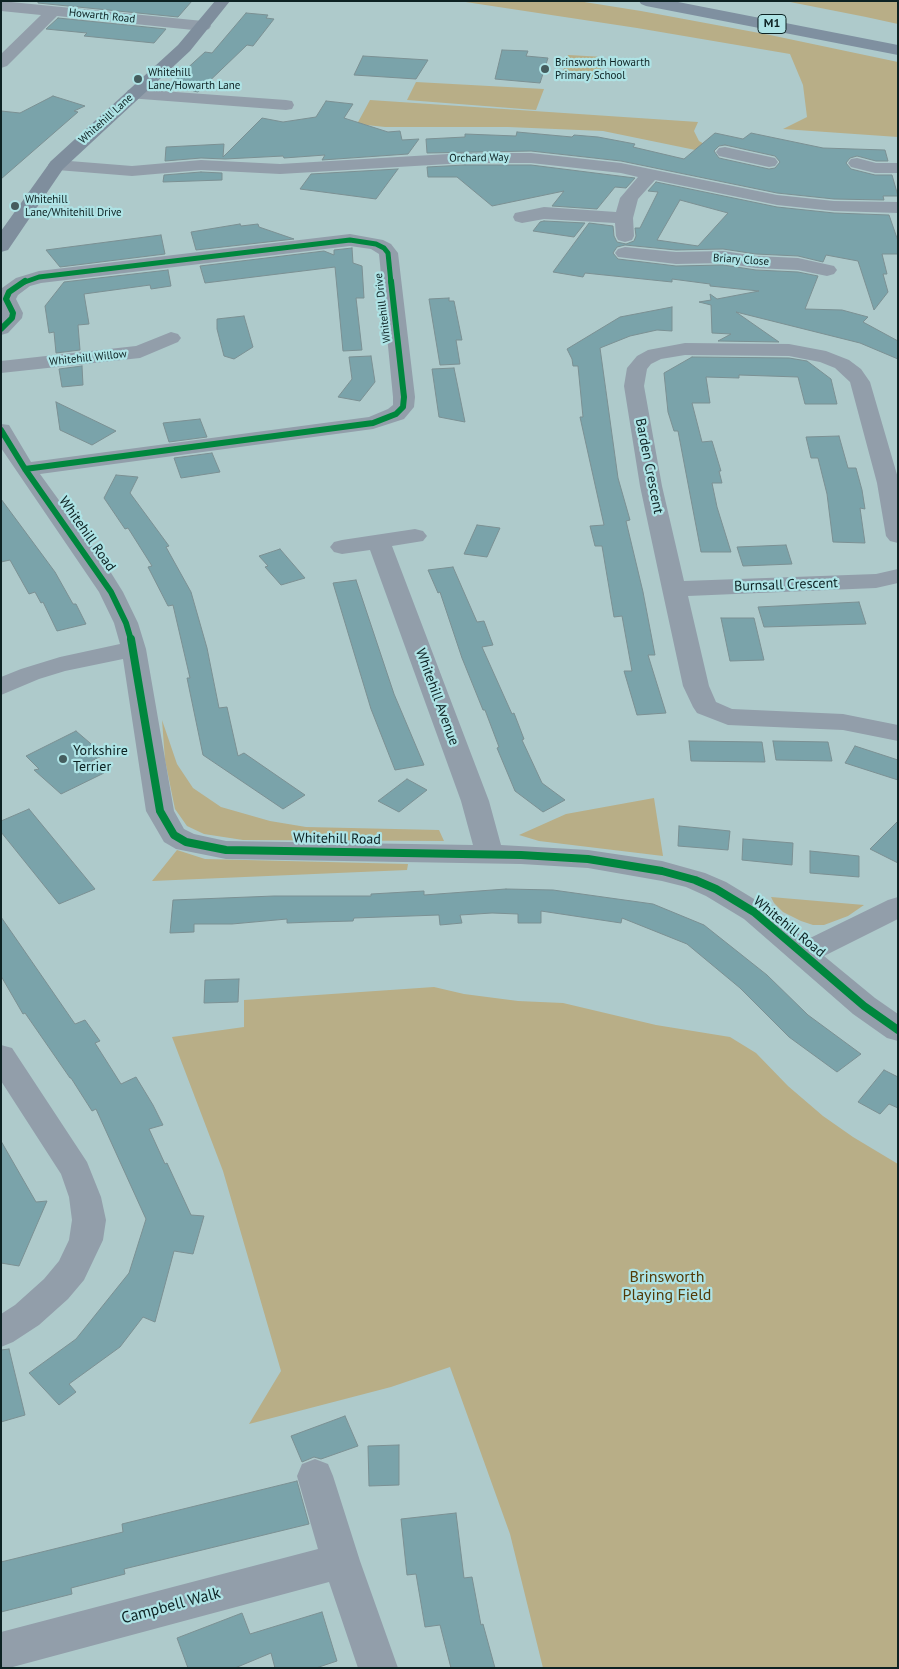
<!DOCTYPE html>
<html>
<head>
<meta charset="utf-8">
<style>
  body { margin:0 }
  #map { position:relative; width:899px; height:1669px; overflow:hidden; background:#aecacb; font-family:"PT Sans",sans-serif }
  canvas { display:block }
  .frame { position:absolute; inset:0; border:2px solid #0d2223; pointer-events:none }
</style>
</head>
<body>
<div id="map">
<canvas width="899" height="1669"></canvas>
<div class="frame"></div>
</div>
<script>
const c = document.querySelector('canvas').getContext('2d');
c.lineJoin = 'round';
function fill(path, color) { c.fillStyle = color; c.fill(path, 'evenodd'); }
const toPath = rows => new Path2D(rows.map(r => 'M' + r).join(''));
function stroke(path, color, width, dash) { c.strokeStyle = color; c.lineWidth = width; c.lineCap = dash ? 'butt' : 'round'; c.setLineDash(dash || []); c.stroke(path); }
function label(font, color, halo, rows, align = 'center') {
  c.font = font + ' "PT Sans",sans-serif'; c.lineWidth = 4.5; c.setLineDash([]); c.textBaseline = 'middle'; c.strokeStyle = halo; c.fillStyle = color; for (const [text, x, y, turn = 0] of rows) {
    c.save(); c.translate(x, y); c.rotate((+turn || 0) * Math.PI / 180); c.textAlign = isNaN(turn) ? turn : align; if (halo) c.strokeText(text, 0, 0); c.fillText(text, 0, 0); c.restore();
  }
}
fill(toPath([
  [459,1,578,1,641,11,770,35,898,62,898,137,783,129,807,117,803,85,790,54,637,28],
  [785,1,898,1,898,24,866,17],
  [568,55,604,57,598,79,561,77],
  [416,82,544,89,536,110,407,100],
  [370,100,698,122,694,131,699,141,715,150,710,153,603,131,508,127,385,127,357,124],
  [162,720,177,764,193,788,221,807,270,821,306,827,439,830,444,841,243,840,204,834,187,826,175,809,165,760],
  [654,798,663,856,539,841,519,835,566,814],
  [177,850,205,859,408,864,407,870,152,881],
  [771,897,864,905,848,916,824,925,813,925,801,921,783,912,774,903],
  [434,987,464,994,518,1001,563,1003,656,1025,730,1037,756,1053,788,1086,823,1116,853,1137,898,1164,898,1668,543,1668,510,1534,450,1367,391,1387,249,1424,281,1371,223,1171,172,1037,244,1027,244,1000]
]), '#b8ae87');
const building = toPath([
  [38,1,192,1,178,17,38,3,38,1],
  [246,13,268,15,266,18,274,19,253,46,247,45,198,92,193,91,189,87,170,84,205,52,212,53,246,13],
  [58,18,166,29,154,43,84,36,87,33,46,29,58,18],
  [502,50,528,51,526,56,548,58,540,83,495,79,502,50],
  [363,56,428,60,416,79,354,75,363,56],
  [53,96,85,106,74,111,78,112,1,179,1,111,20,113,53,96],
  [326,101,353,104,344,118,388,132,400,131,402,140,419,139,408,154,322,160,325,155,284,158,283,156,225,159,201,158,165,161,166,147,224,144,223,157,262,118,283,122,316,117,326,101],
  [517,132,572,137,574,135,598,137,635,144,633,147,684,159,715,133,743,139,751,133,823,148,885,150,888,161,876,161,857,156,850,158,846,163,851,169,875,175,892,175,898,196,883,196,884,200,834,199,777,193,621,161,531,151,427,153,426,139,465,137,465,134,516,136,517,132],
  [725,145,775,156,780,162,775,168,769,169,719,158,714,151,719,146,725,145],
  [465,165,531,165,635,178,626,188,615,187,597,209,552,206,564,191,492,206,457,177,428,177,427,167,465,165],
  [398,169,376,199,300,189,311,174,398,169],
  [201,172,222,173,222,180,163,182,164,175,201,172],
  [656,182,777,207,834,213,889,215,898,241,898,254,882,254,887,274,883,274,888,292,874,310,858,261,826,255,823,262,798,256,756,254,723,249,676,250,625,245,617,247,613,253,618,259,676,266,723,265,756,270,798,272,818,276,805,309,842,310,868,317,863,322,898,341,898,359,860,343,736,312,779,342,718,341,731,334,712,333,711,305,699,302,711,300,710,294,717,299,759,291,710,286,710,284,672,279,672,282,585,273,583,277,553,272,589,223,613,226,614,236,617,242,626,244,634,241,636,236,635,228,640,228,658,192,648,191,656,182],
  [680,200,728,213,698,246,657,240,680,200],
  [544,221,585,223,574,237,533,231,540,222,544,221],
  [240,224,241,226,258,224,259,227,294,239,196,250,191,232,240,224],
  [161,235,165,254,60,267,46,250,161,235],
  [352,248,353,263,362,266,364,298,356,298,362,350,343,351,335,267,205,283,200,266,324,251,334,255,334,250,352,248],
  [168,270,171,286,151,289,150,285,84,294,89,324,78,325,80,350,56,353,54,332,49,333,45,306,64,282,168,270],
  [449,298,449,301,454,301,462,340,456,340,460,364,440,365,429,299,449,298],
  [672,307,672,331,657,330,630,336,600,348,618,478,630,520,626,521,643,592,655,655,648,655,666,713,637,715,624,671,632,671,622,616,614,617,602,546,595,546,590,526,604,525,580,417,583,417,578,366,573,366,572,359,567,349,620,317,672,307],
  [244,316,253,347,234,359,224,356,217,329,217,319,244,316],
  [371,356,375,382,360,401,338,397,352,379,349,357,371,356],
  [692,357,789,358,807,361,831,379,837,404,805,404,798,377,739,375,739,378,706,377,710,403,692,403,702,442,712,441,721,471,719,471,722,483,712,483,717,507,731,552,701,552,678,431,674,431,668,412,664,373,692,357],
  [82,366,83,385,62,387,59,369,82,366],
  [454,368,465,422,439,417,432,369,454,368],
  [56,402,116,431,92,445,60,430,56,402],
  [200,419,207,437,169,442,163,423,200,419],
  [839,436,848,468,856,468,862,490,865,509,860,508,865,543,833,542,827,494,818,458,811,458,806,437,839,436],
  [212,453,220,472,181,478,174,458,212,453],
  [116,475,138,477,130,493,169,546,166,547,191,592,207,648,219,708,227,707,238,756,244,753,305,795,283,809,203,755,187,678,190,678,173,605,168,606,148,567,152,566,128,528,125,529,104,498,116,475],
  [1,499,55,572,73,604,76,604,86,624,57,631,43,602,41,603,35,592,29,594,10,560,1,562,1,499],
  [477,525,500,528,487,557,464,554,477,525],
  [786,545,792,564,743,566,737,547,786,545],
  [280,549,305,578,281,585,265,567,268,566,259,556,280,549],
  [453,567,477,622,484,621,493,645,482,647,512,714,514,713,524,739,522,740,542,783,565,800,543,812,515,791,497,748,499,747,485,710,483,710,462,658,440,592,438,593,428,570,453,567],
  [356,580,394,694,424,765,395,770,371,709,333,583,356,580],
  [859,602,866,624,764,627,758,607,859,602],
  [721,618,754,618,764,660,730,661,721,618],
  [76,731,104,755,91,761,104,773,61,794,34,770,39,769,26,756,76,731],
  [689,741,762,742,765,762,691,761,689,741],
  [773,741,828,742,832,761,776,760,773,741],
  [855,746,898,760,898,780,845,763,855,746],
  [407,779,427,790,399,812,378,801,407,779],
  [29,809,95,889,59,904,1,832,1,821,29,809],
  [898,821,898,863,870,849,898,821],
  [679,826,730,831,728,850,678,846,679,826],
  [743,839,793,843,792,865,742,860,743,839],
  [810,851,859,856,859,877,810,873,810,851],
  [506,889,553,890,653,904,704,925,767,975,808,1015,861,1054,837,1072,789,1037,740,988,687,944,622,918,621,923,541,911,541,923,518,923,518,914,492,913,460,915,462,923,440,925,439,915,354,918,353,921,314,922,287,923,287,919,232,924,194,924,194,932,170,933,173,900,274,896,371,896,371,894,424,891,424,895,506,889],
  [1,917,75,1024,85,1020,100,1041,95,1043,121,1084,136,1077,153,1105,163,1125,149,1129,165,1164,167,1163,191,1215,204,1216,193,1254,174,1251,155,1322,143,1317,120,1347,69,1384,76,1392,59,1405,29,1373,76,1339,129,1273,146,1219,96,1109,92,1111,71,1078,70,1078,25,1013,23,1014,1,976,1,917],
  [239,979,238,1002,204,1003,205,980,239,979],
  [884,1070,898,1077,898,1108,889,1104,880,1114,858,1102,884,1070],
  [1,1141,36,1202,47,1201,19,1266,1,1263,1,1141],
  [9,1349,25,1415,1,1422,1,1350,9,1349],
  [345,1416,358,1446,321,1459,314,1457,302,1462,291,1436,345,1416],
  [399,1445,399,1485,369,1486,368,1446,399,1445],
  [297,1481,309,1524,124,1569,125,1574,71,1588,72,1594,1,1612,1,1562,123,1532,122,1524,297,1481],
  [456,1513,464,1578,472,1577,481,1625,483,1624,495,1668,451,1668,440,1625,425,1627,416,1574,407,1575,401,1519,456,1513],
  [322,1612,337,1661,316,1668,275,1668,271,1653,235,1668,188,1668,177,1638,242,1613,250,1634,322,1612]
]);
fill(building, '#7aa3aa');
stroke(building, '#7b9093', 1);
fill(toPath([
  [1,1,203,21,209,23,211,26,209,29,203,31,57,16,7,66,1,68,1,54,41,15,1,11,1,1],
  [134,89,286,100,292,101,294,105,292,109,286,110,128,98,126,94,128,90,134,89],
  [725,147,775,158,778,162,775,166,769,167,719,156,716,152,719,148,725,147],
  [465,153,531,153,621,163,777,195,834,201,898,202,898,213,834,211,777,205,655,180,638,199,633,218,634,236,632,240,625,242,618,240,616,236,615,223,544,219,522,223,515,221,513,217,515,213,544,207,616,212,620,198,638,177,621,173,531,163,465,163,280,174,201,170,132,176,57,170,51,169,48,165,51,161,57,160,132,166,201,160,280,164,465,153],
  [857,158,876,163,898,163,898,173,875,173,851,167,848,163,851,159,857,158],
  [350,234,383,240,391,244,398,253,415,397,414,407,404,419,373,429,40,474,108,568,123,592,138,623,146,649,174,811,184,829,194,834,226,841,473,845,461,801,370,550,342,554,334,552,330,547,334,542,342,540,415,529,423,531,427,536,423,541,392,546,489,801,501,845,588,850,662,861,705,873,726,882,764,905,806,940,888,900,898,897,898,919,824,956,875,998,898,1014,898,1041,887,1038,853,1014,744,919,706,896,686,887,662,881,588,868,521,864,226,859,176,849,164,842,146,811,123,659,65,671,39,679,1,695,1,677,21,669,60,657,120,644,114,623,99,592,1,448,1,424,9,425,31,462,369,417,388,409,393,405,393,397,379,254,371,249,350,246,41,283,30,286,18,295,16,299,23,313,22,318,8,333,1,335,2,288,16,278,39,271,350,234],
  [625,247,676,252,723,251,756,256,798,258,834,266,837,270,834,274,827,276,798,270,756,268,723,263,676,264,618,257,615,253,618,249,625,247],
  [171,332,178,334,181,338,178,342,140,358,1,373,1,361,136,346,171,332],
  [685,343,789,344,826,351,849,360,861,369,870,382,898,478,898,543,890,541,886,536,877,483,850,382,835,368,820,362,789,356,685,355,661,359,651,364,647,369,644,386,662,486,684,581,876,574,898,569,898,583,876,588,688,596,709,686,716,702,732,709,843,714,898,725,898,741,843,730,728,725,697,713,693,707,683,686,662,589,640,486,624,386,627,368,637,356,648,350,685,343],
  [1,1045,12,1048,87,1162,101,1197,106,1220,103,1240,84,1280,68,1299,39,1325,13,1342,1,1347,1,1314,15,1305,44,1279,59,1261,69,1240,72,1220,69,1197,61,1174,1,1081,1,1045],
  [315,1459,328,1464,333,1476,360,1561,398,1668,358,1668,329,1582,9,1668,1,1668,1,1632,318,1549,297,1476,302,1464,315,1459]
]), '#929eaa');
fill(toPath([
  [215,1,230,1,190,51,63,169,8,250,1,252,1,231,51,161,178,45,215,1]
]), '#7f8e9d');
fill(toPath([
  [639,1,673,1,898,45,898,55,646,6,641,4,639,1]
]), '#7f90a0');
stroke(toPath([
  [22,283,39,277,350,240,376,244,384,248,388,253,391,283]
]), '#00873e', 5);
stroke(toPath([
  [1,329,12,318,13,313,6,299,9,292,25,281],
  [1,430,25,469,111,592,126,623,131,640],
  [25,469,373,423,396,414,403,407,404,397,391,281]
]), '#00873e', 6);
stroke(toPath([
  [131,639,160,811,174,835,186,842,226,850,521,855,588,859,662,871,695,880,716,889,754,912,864,1006,898,1030]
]), '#00873e', 8);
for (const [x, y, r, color] of [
  [545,69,5,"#455d5e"],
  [138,79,5,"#455d5e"],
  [15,206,5,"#455d5e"],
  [63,759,5,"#455d5e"]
]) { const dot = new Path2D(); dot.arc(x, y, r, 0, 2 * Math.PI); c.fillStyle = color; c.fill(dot); stroke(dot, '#aee3e5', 2); }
label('11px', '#0d2223', '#aee3e5', [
  ["Howarth Road",102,16,6],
  ["Whitehill Lane",106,119,-42],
  ["Orchard Way",479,158,-1],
  ["Briary Close",741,260,4],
  ["Whitehill Drive",383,308,-97],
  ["Whitehill Willow",88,358,-6]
]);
label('11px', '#0d2223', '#aee3e5', [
  ["Brinsworth Howarth",555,63],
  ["Primary School",555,76],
  ["Whitehill",148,73],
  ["Lane/Howarth Lane",148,86],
  ["Whitehill",25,200],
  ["Lane/Whitehill Drive",25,213]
], 'left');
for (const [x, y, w] of [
  [772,24,28]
]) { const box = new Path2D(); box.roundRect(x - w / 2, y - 9.5, w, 19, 4); c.fillStyle = '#aee3e5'; c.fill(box); stroke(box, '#0d2223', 1); }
label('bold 12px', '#0d2223', null, [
  ["M1",772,24]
]);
label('14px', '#0d2223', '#aee3e5', [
  ["Barden Crescent",649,466,79],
  ["Whitehill Road",87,534,55],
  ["Burnsall Crescent",786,585,-2],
  ["Whitehill Avenue",437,697,70],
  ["Whitehill Road",337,839,1],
  ["Whitehill Road",789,927,39]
]);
label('14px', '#0d2223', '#aee3e5', [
  ["Yorkshire",73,751],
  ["Terrier",73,767]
], 'left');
label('16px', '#533a07', '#aee3e5', [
  ["Brinsworth",667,1277],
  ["Playing Field",667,1295]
]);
label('16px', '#0d2223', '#aee3e5', [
  ["Campbell Walk",171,1606,-15]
]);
</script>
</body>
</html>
